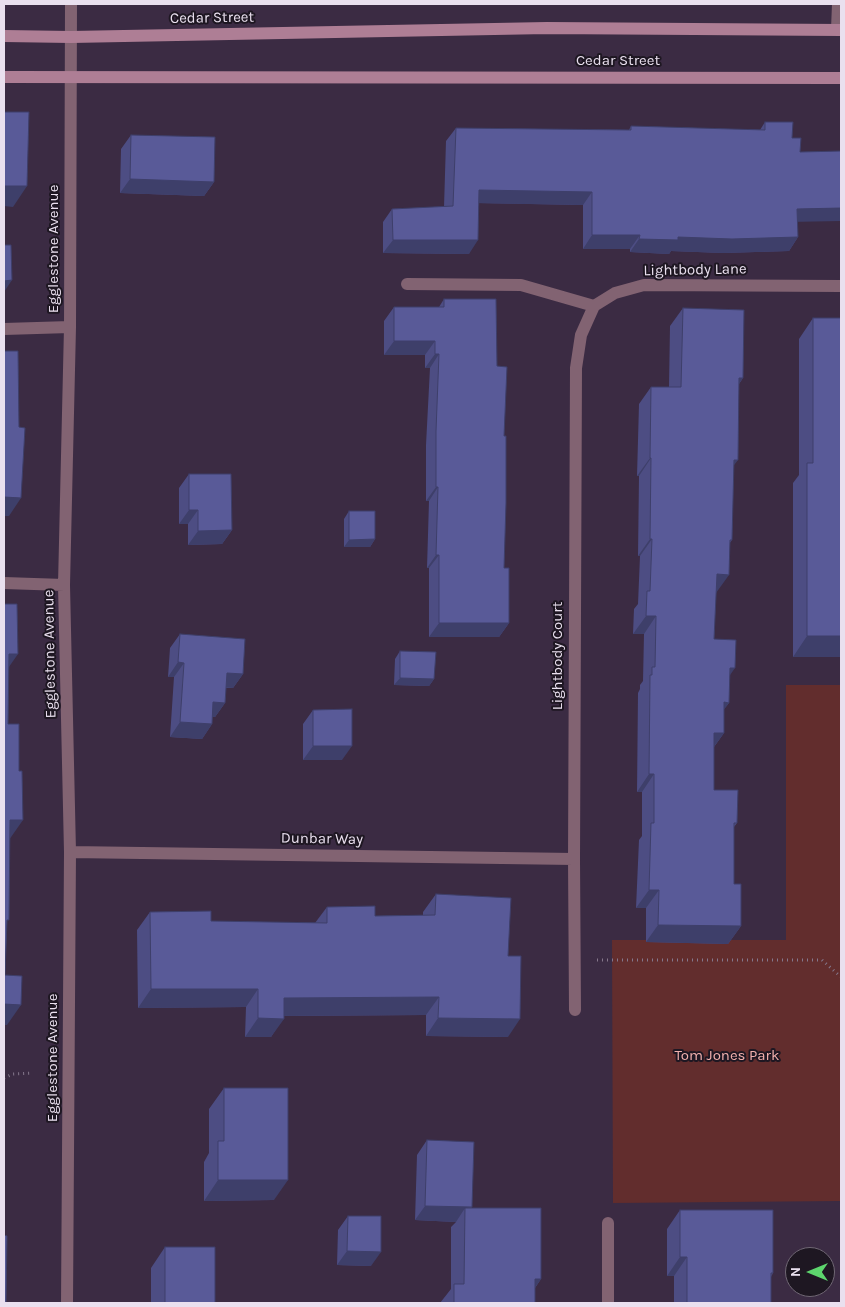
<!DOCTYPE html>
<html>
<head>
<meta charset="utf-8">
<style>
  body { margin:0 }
  #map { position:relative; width:845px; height:1307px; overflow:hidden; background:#3b2b43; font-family:Karla,sans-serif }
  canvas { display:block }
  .frame { position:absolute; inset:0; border:5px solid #eae0ef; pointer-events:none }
  .north { position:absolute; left:785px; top:1247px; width:50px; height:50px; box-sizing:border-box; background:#1e1722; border:1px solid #706774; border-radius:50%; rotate:270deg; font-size:14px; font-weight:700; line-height:20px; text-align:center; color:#eae0ef }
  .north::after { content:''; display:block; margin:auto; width:18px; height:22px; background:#5dd56d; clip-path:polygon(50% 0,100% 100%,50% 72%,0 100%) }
</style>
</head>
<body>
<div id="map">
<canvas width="845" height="1307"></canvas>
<div class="frame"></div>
<div class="north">N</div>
</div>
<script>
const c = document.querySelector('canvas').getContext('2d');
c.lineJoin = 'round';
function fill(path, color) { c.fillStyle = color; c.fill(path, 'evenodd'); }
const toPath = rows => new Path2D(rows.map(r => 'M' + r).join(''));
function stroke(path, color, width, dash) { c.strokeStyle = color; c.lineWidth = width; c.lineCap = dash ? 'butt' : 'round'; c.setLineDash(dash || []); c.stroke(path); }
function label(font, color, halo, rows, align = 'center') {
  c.font = font + ' Karla,sans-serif'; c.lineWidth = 4; c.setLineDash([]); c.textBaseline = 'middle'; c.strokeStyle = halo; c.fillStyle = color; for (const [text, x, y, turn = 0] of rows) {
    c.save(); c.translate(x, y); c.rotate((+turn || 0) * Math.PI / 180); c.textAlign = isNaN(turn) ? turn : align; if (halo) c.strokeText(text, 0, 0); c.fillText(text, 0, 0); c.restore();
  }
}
fill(toPath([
  [786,685,841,685,841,1201,613,1203,612,940,786,940]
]), '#622d2d');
stroke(toPath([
  [597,960,822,960,841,977],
  [4,1078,13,1074,32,1073]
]), '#85788c', 3, [1, 4]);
stroke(toPath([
  [837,29,838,4],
  [407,284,521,285,594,306,615,293,644,285,841,286],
  [4,329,70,327],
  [4,583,64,585],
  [70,852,574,859],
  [575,1010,574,859,576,368,581,335,594,306],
  [67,1303,70,852,64,585,70,327,71,4],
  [608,1303,608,1223]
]), '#826372', 12);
stroke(toPath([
  [4,36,71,37,547,28,841,30],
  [4,77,841,78]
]), '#ae7e95', 12);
fill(toPath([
  [765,122,792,138,798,237,789,251,723,253,671,251,669,254,630,252,630,249,583,249,583,205,479,203,469,254,383,253,383,222,392,209,444,207,446,141,456,128,629,130,631,126,760,130],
  [131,135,214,182,204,196,120,193,121,149],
  [444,299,497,366,504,436,504,568,509,623,499,637,429,637,429,568,427,568,429,501,426,501,426,445,430,368,425,368,425,355,384,355,384,321,394,307,439,307],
  [683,308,743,378,739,384,733,465,732,540,729,544,716,593,714,639,729,676,729,703,724,709,724,733,714,747,714,790,737,823,734,827,734,884,741,926,728,944,646,942,646,908,636,908,639,840,642,836,642,792,637,792,638,693,640,689,640,685,643,681,644,634,633,634,634,609,638,604,640,556,638,556,639,476,637,476,639,404,651,387,669,387,670,326],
  [813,318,841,657,793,657,793,483,799,475,799,339],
  [189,474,232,530,222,544,188,545,188,524,179,524,179,488],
  [349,511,375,539,370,547,344,547,344,519],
  [180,634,243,674,233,688,226,688,225,703,215,717,212,717,212,724,202,739,170,737,174,677,168,677,170,648],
  [400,651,434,679,429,686,394,685,395,659],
  [313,710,342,760,303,760,303,724],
  [436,894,508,956,508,1037,426,1036,426,1015,284,1016,271,1037,245,1037,246,1007,138,1008,137,930,150,912,211,921,315,923,327,907,375,916,423,915,423,912],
  [224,1088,274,1200,204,1201,204,1162,209,1153,209,1109],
  [427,1140,472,1208,541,1279,535,1288,535,1303,440,1303,451,1289,451,1227,456,1222,415,1220,417,1155],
  [680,1210,773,1273,771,1277,771,1303,674,1303,674,1276,667,1276,667,1229],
  [348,1216,371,1266,337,1265,338,1230],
  [165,1247,215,1303,151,1303,151,1268]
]), '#4d4d83');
fill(toPath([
  [130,179,214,182,204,196,120,193],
  [4,186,27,186,13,207,4,206],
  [479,190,592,192,583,205,470,203],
  [841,208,841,221,788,222,797,209],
  [592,235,640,235,630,249,583,249],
  [678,237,798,237,789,251,723,253,671,251,669,254,630,252,639,239],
  [393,240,478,240,469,254,383,253],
  [12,280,4,292,4,281],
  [394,341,435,341,425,355,384,355],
  [435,354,439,354,430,368,425,368],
  [739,378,743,378,730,396],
  [650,458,651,458,639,476,637,476],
  [734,460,738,460,725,477],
  [436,487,438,487,429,501,426,501],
  [4,497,21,498,9,516,4,516],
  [189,510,198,510,188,524,179,524],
  [232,530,222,544,188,545,198,531],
  [375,539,370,547,344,547,349,540],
  [650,539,652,539,640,556,638,556],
  [436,555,439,555,429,568,427,568],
  [717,574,729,575,716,593],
  [646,616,656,616,644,634,633,634],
  [439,623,509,623,499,637,429,637],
  [807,636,841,636,841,657,793,657],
  [9,654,18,654,4,674],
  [178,662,184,663,174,677,168,677],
  [730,668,735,668,723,685],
  [227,673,243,674,233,688,217,687],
  [400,678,434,679,429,686,394,685],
  [213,702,225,703,215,717,203,717],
  [724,702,729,703,716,720],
  [180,722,212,724,202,739,170,737],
  [714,733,724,733,711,751],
  [313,746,352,746,342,760,303,760],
  [649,774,654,774,642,792,637,792],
  [10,820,23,820,9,840],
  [649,890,659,890,646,908,636,908],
  [658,925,741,926,728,944,646,942],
  [151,989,258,989,246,1007,138,1008],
  [439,997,426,1015,271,1016,284,998],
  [4,1004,21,1005,7,1025,4,1025],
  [258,1018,284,1019,271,1037,245,1037],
  [438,1018,520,1019,508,1037,426,1036],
  [218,1180,288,1180,274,1200,204,1201],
  [425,1206,472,1207,465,1208,456,1222,415,1220],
  [347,1251,381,1252,371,1266,337,1265],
  [680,1257,687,1257,674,1276,667,1276],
  [535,1279,541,1279,527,1299]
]), '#3e3f6a');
const building = toPath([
  [4,112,29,112,27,186,4,186,4,112],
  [765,122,793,122,792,138,801,138,800,152,841,151,841,208,797,209,798,237,732,239,678,237,678,240,639,239,640,235,592,235,592,192,479,190,478,240,393,240,392,209,453,206,456,128,631,130,631,126,765,130,765,122],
  [131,135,215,137,214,182,130,179,131,135],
  [4,245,11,245,12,280,4,281,4,245],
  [444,299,496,299,497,366,507,367,504,436,506,436,506,503,504,568,509,568,509,623,439,623,439,555,436,555,438,487,436,487,436,431,439,354,435,354,435,341,394,341,394,307,444,307,444,299],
  [683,308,744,310,743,378,739,378,738,460,734,460,732,540,730,540,729,575,717,574,714,639,736,640,735,668,730,668,729,703,724,702,724,733,714,733,714,790,738,790,737,823,734,823,734,884,741,884,741,926,658,925,659,890,649,890,651,823,654,823,654,774,649,774,650,675,652,675,652,667,655,667,656,616,646,616,647,591,650,591,652,539,650,539,651,458,650,458,651,387,681,387,683,308],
  [813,318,841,318,841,636,807,636,807,463,813,463,813,318],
  [4,351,18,351,19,427,25,428,21,498,4,497,4,351],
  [189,474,231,474,232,530,198,531,198,510,189,510,189,474],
  [349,511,375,511,375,539,349,540,349,511],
  [4,604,17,604,18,654,9,654,8,724,19,724,19,771,22,771,23,820,10,820,9,920,7,920,5,975,22,976,21,1005,4,1004,4,604],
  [180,634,245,639,243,674,227,673,225,703,213,702,212,724,180,722,184,663,178,662,180,634],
  [400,651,436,652,434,679,400,678,400,651],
  [352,709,352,746,313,746,313,710,352,709],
  [436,894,511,898,508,956,521,956,520,1019,438,1018,439,997,284,998,284,1019,258,1018,258,989,151,989,150,912,211,911,211,921,327,923,327,907,375,906,375,916,435,915,436,894],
  [224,1088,288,1088,288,1180,218,1180,218,1141,224,1141,224,1088],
  [427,1140,474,1142,472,1207,425,1206,427,1140],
  [465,1208,541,1208,541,1279,535,1279,535,1303,454,1303,454,1284,464,1284,465,1208],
  [680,1210,773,1210,773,1273,771,1273,771,1303,687,1303,687,1257,680,1257,680,1210],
  [348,1216,381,1216,381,1252,347,1251,348,1216],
  [4,1235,7,1236,6,1303,4,1303,4,1235],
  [165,1247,215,1247,215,1303,165,1303,165,1247]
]);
fill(building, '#595a98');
stroke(building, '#3e3f6a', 1);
label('15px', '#eae0ef', '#1e1722', [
  ["Cedar Street",212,18,-1],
  ["Cedar Street",618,61],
  ["Egglestone Avenue",54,249,-90],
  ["Lightbody Lane",695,270,-1],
  ["Egglestone Avenue",50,654,-91],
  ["Lightbody Court",558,656,-90],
  ["Dunbar Way",322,839,1],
  ["Egglestone Avenue",53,1058,-90]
]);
label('15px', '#f2b0ad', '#1e1722', [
  ["Tom Jones Park",727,1056]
]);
</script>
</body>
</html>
